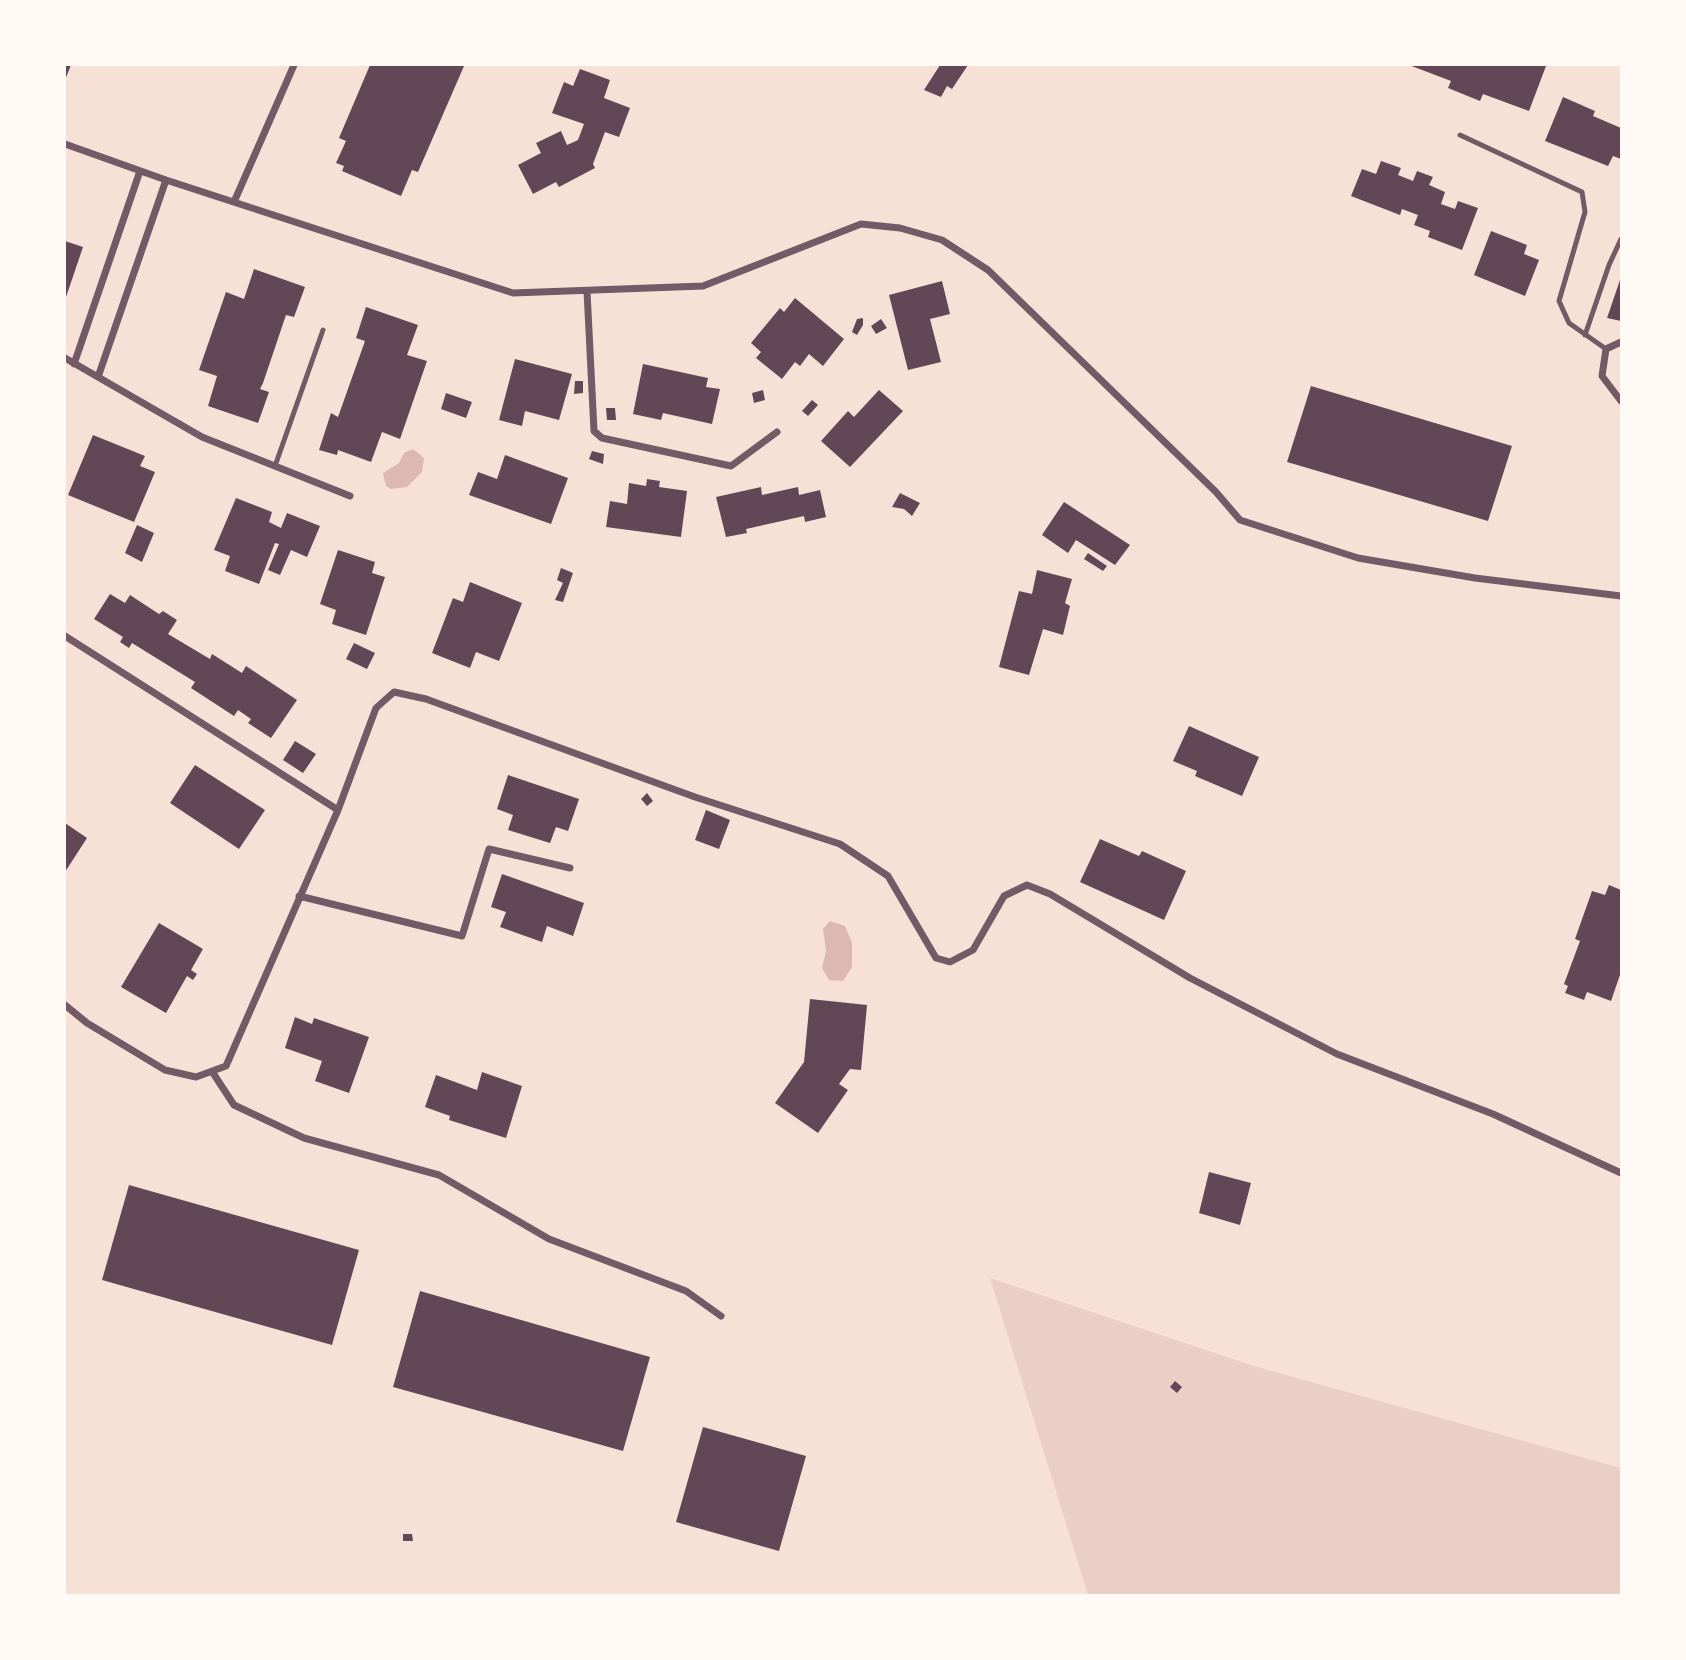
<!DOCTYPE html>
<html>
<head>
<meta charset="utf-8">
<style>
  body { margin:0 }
  #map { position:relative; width:1686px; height:1660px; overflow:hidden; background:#f7e1d7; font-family:"DM Sans",sans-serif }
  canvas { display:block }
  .frame { position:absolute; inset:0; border:66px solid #fffaf5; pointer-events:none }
</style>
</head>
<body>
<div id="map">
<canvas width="1686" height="1660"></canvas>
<div class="frame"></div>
</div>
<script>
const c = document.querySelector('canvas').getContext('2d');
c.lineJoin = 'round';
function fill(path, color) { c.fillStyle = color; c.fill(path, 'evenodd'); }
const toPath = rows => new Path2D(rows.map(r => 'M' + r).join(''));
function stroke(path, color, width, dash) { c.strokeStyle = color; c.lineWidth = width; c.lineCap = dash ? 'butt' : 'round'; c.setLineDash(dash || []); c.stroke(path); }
fill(toPath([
  [990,1278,1257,1367,1621,1468,1621,1595,1088,1595]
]), '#ebcfc5');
fill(toPath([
  [413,449,424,458,422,472,407,487,391,489,386,486,383,473,399,463,404,453],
  [830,921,845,926,852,943,852,967,843,981,829,980,822,968,826,951,823,929]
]), '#dcb8b0');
fill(toPath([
  [65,65,71,65,65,80],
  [370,65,464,66,418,172,412,170,401,196,342,171,344,166,336,163,346,141,339,138],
  [940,65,968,65,952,89,947,86,941,97,924,90],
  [1409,65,1542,65,1546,66,1529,111,1483,94,1480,101,1448,88,1451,81],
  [580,69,610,80,604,98,630,108,619,137,605,132,593,164,595,168,559,187,556,182,533,194,518,165,541,153,536,143,561,131,567,145,578,140,584,124,552,113,564,82,573,86],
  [1563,97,1595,111,1593,116,1621,128,1621,159,1613,156,1608,166,1545,141],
  [1381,161,1401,168,1398,175,1413,181,1417,171,1433,177,1429,185,1445,192,1441,204,1455,209,1458,201,1478,208,1462,250,1428,237,1430,231,1414,225,1418,215,1402,209,1400,215,1351,196,1362,169,1376,174],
  [1491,231,1527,245,1524,254,1539,260,1525,296,1474,275],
  [65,241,83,247,65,300],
  [254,269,305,287,294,317,286,315,263,383,260,389,269,392,258,423,208,406,217,376,199,370,226,292,244,299],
  [1621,277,1621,321,1607,318],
  [942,281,950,314,930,319,941,362,908,370,889,295],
  [795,298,844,339,823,366,809,354,800,366,795,362,782,379,756,358,761,352,751,343,780,308,784,312],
  [366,307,418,325,407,355,427,361,400,439,382,432,371,462,338,450,337,455,319,450,331,413,338,417,365,341,356,338],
  [863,318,863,325,857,335,852,332,857,319],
  [881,319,887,328,876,334,871,326],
  [515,359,572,374,559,420,525,411,522,426,499,420],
  [643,364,708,378,706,387,720,389,712,424,663,413,661,420,633,414],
  [575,381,583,381,583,393,574,394],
  [1311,386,1512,446,1488,521,1287,462],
  [763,390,765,400,754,403,752,393],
  [879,390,903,411,850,467,821,441,848,411,854,417],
  [446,393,472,402,466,418,441,409],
  [812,400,818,405,808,416,802,411],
  [606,408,615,408,616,420,607,420],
  [93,435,145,456,140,466,155,472,134,522,68,495],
  [592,451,604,454,603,464,589,459],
  [505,455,568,478,551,524,469,495,478,472,497,479],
  [647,479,660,481,659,487,687,491,681,537,606,527,610,501,627,504,629,483,646,486],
  [761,487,762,495,798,487,799,495,820,490,826,517,805,522,804,516,746,529,747,533,726,537,716,497],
  [900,493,920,503,912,516,904,509,892,507],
  [236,498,272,512,269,522,281,528,287,513,320,526,307,557,291,550,280,575,268,570,279,544,275,543,259,584,225,571,230,556,214,550],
  [1064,502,1130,545,1115,565,1076,540,1068,553,1042,535],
  [137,525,154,533,142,562,125,553],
  [338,550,375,562,372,573,385,577,366,635,332,624,336,610,320,604],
  [1088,553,1107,566,1103,571,1084,559],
  [561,568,573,573,563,602,555,600,563,583,557,580],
  [1037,570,1072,579,1065,603,1070,606,1063,635,1043,629,1029,675,999,667,1019,591,1032,594],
  [470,582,522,603,499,661,476,652,470,668,432,653,453,598,463,602],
  [110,594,125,603,130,595,159,614,163,611,177,620,168,634,210,659,212,654,242,673,246,666,297,700,271,738,248,723,251,719,238,710,234,716,191,688,195,682,132,643,129,648,120,642,123,637,94,619],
  [354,643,375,653,367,669,346,659],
  [1189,726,1259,757,1242,796,1195,776,1197,771,1173,761],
  [295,741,316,754,303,773,283,760],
  [195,765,265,810,239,849,170,803],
  [508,775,579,799,568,831,556,827,550,843,508,830,513,815,497,809],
  [647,793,653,801,647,806,641,799],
  [706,810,730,820,719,849,695,840],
  [65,823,87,838,65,872],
  [1100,839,1139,856,1142,851,1186,871,1164,920,1080,882],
  [502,874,584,903,573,936,547,926,542,942,500,927,506,912,491,907],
  [1609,885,1621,890,1621,972,1611,1001,1587,992,1584,1000,1565,993,1568,986,1564,984,1580,941,1575,939,1592,891,1605,895],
  [159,923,203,949,191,970,197,974,193,980,187,976,166,1013,121,987],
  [810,999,867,1005,861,1070,850,1069,839,1084,848,1090,818,1133,775,1103,804,1062],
  [295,1017,312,1024,314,1018,369,1037,349,1093,315,1081,322,1061,285,1048],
  [482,1072,522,1086,506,1138,449,1120,450,1116,425,1107,436,1075,477,1090],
  [1209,1172,1251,1183,1240,1225,1199,1213],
  [129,1185,359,1250,332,1345,102,1280],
  [420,1291,650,1357,623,1451,393,1387],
  [1175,1381,1182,1387,1177,1393,1170,1387],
  [703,1427,806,1456,779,1551,676,1522],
  [403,1534,412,1534,413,1541,403,1541]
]), '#644757');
stroke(toPath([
  [1460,135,1582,192,1585,212,1559,301,1569,323,1606,349],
  [1585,335,1609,265,1621,239],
  [275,466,323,330]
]), '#755966', 5);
stroke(toPath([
  [65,144,166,180,513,293,703,286,861,224,900,228,942,240,988,270,1216,492,1240,520,1358,558,1475,578,1621,596],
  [234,202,294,65],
  [587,291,594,431,602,438,731,466,777,432],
  [1621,342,1606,349,1602,376,1621,401],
  [65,358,202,437,350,496],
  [74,364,140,171],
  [98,377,166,180],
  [65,636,338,810],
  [299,896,462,936,489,849,570,868],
  [65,1005,87,1023,165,1070,196,1077,226,1066,338,810,376,708,394,692,426,699,695,797,840,844,888,876,936,958,950,962,973,950,1004,896,1027,885,1050,894,1190,978,1337,1054,1493,1114,1621,1173],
  [213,1073,234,1105,304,1138,439,1175,549,1239,686,1291,721,1316]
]), '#755966', 7);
</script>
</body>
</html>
